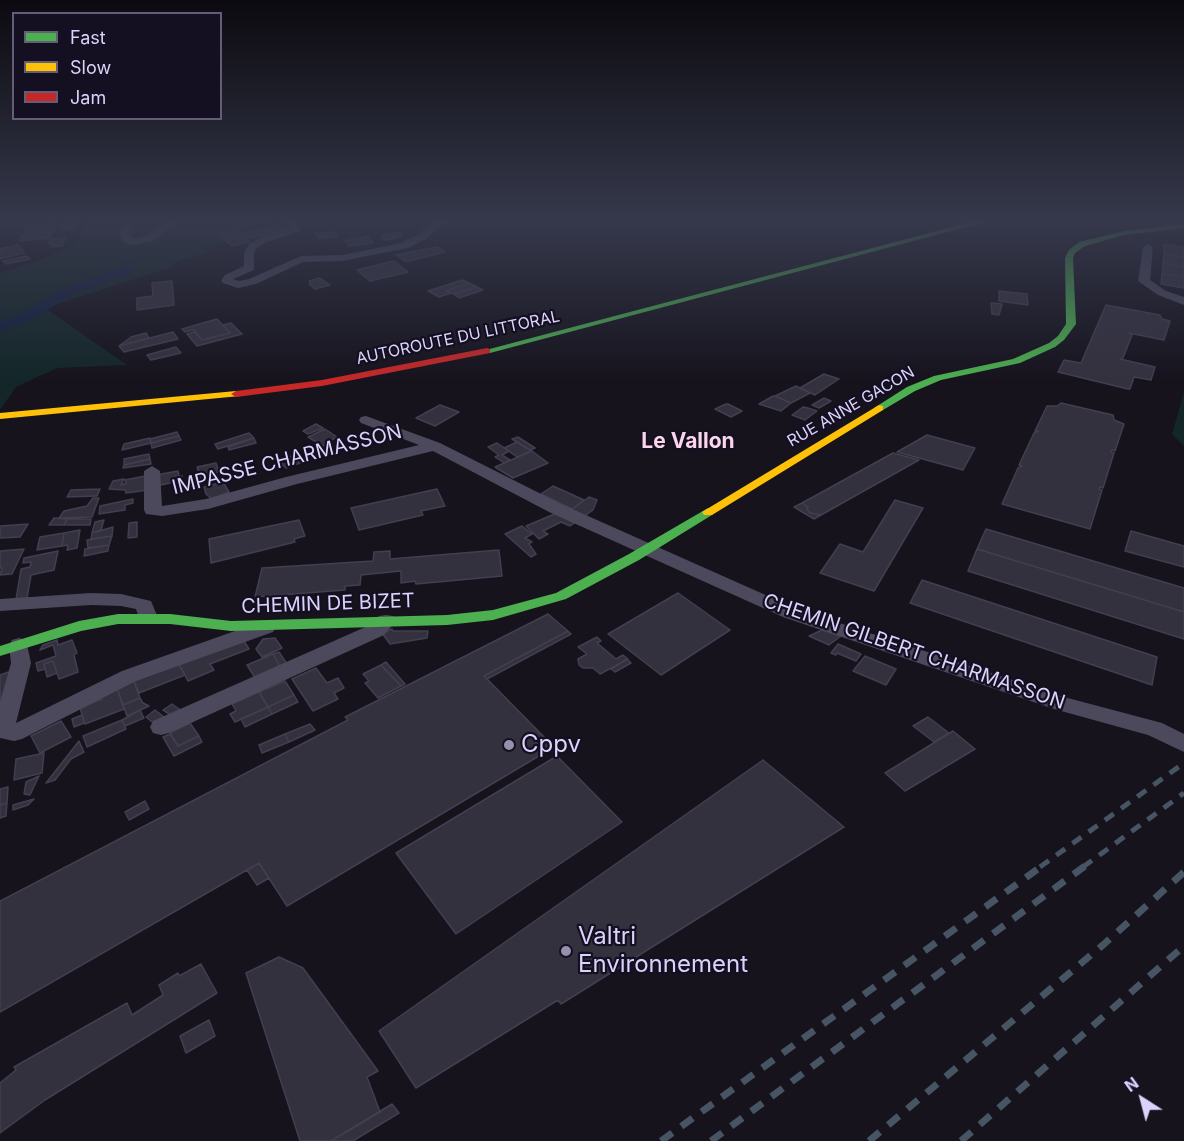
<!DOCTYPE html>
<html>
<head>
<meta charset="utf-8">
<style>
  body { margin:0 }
  #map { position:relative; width:1184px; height:1141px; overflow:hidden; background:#16131d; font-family:Inter,sans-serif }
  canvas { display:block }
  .legend { position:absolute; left:12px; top:12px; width:210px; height:108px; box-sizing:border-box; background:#140f21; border:2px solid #645d78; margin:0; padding:8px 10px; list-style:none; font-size:18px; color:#dbd3fb }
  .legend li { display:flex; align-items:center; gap:12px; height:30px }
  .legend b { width:30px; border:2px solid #645d78 }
  .north { position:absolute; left:1112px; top:1069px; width:60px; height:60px; -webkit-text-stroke:4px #140f21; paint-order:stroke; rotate:324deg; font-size:16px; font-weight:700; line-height:24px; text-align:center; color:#dbd3fb }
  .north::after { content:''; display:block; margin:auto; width:21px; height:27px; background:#dbd3fb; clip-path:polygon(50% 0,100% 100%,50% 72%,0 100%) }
</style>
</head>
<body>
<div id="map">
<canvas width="1184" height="1141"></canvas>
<ul class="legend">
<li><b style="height:8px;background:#4caf50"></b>Fast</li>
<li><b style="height:8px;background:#ffc107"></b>Slow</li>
<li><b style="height:8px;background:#c62828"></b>Jam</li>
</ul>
<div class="north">N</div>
</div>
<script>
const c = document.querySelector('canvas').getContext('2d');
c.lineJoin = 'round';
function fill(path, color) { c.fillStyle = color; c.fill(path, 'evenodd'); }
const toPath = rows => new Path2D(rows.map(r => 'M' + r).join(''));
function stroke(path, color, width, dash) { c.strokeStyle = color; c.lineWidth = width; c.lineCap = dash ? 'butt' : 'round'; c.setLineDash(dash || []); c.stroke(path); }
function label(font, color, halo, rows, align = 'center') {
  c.font = font + ' Inter,sans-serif'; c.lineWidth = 4.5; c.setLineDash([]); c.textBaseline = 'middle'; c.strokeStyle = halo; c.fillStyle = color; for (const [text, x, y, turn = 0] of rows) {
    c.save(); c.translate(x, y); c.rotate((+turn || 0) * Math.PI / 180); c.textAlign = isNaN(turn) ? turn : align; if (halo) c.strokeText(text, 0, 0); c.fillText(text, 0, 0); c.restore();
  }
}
fill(toPath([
  [91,222,276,222,218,234,226,242,204,247,206,253,177,261,172,267,45,308,127,365,57,368,16,387,0,410,0,273,35,262,71,246,78,240,85,226],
  [1184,392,1184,446,1172,434]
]), '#132628');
fill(toPath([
  [128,262,134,266,131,273,80,291,25,323,0,331,0,322,15,317,70,285,121,267,128,262]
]), '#121f3f');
const building = toPath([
  [76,222,73,229,60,230,63,224,76,222],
  [56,224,50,238,20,241,22,235,25,235,27,232,24,232,27,226,56,224],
  [281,225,288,230,246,239,250,242,231,246,218,234,236,230,243,233,281,225],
  [328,232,336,233,339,236,319,239,315,234,328,232],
  [399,232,403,235,397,237,398,238,385,240,381,236,399,232],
  [368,236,373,243,349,246,345,241,368,236],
  [65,238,62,246,51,247,52,243,48,244,50,240,65,238],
  [1164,244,1184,247,1184,257,1164,254,1164,244],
  [18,245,25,253,0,259,0,249,18,245],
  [437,247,445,252,406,262,396,255,437,247],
  [1164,254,1184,257,1184,267,1163,263,1164,254],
  [26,256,30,259,6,264,3,261,26,256],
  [394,261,408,272,370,281,357,270,394,261],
  [1163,263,1184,267,1184,277,1162,274,1163,263],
  [1162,274,1184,277,1184,288,1161,284,1162,274],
  [320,278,330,285,315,289,309,284,311,284,309,281,320,278],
  [462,280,469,283,446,291,451,293,439,297,428,291,462,280],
  [172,281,174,305,137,310,137,298,153,296,152,283,172,281],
  [469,283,477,287,454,294,446,291,469,283],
  [477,287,483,290,459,298,454,294,477,287],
  [999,291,1027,294,1028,305,999,301,999,291],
  [991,303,1002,304,999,315,992,314,991,303],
  [1106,305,1160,315,1162,319,1170,321,1164,340,1129,333,1132,335,1123,358,1120,359,1155,367,1151,380,1134,377,1130,389,1128,389,1058,372,1064,360,1081,363,1106,305],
  [217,319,230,333,202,340,194,330,185,332,182,329,217,319],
  [231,323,242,334,197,346,187,334,195,332,202,340,230,333,223,325,231,323],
  [173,332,178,339,124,352,119,346,173,332],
  [146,333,149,338,119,346,131,337,146,333],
  [176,347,181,353,151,360,147,355,176,347],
  [824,374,839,379,815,395,800,388,824,374],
  [796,386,810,393,791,403,775,396,796,386],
  [773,396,775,396,791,403,781,411,759,404,773,396],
  [824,398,831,401,819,408,812,405,824,398],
  [1061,403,1113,415,1114,420,1124,424,1115,451,1112,450,1111,452,1114,453,1103,488,1100,487,1099,489,1102,490,1090,529,1002,504,1018,468,1022,466,1019,465,1034,433,1038,431,1035,431,1047,406,1057,406,1061,403],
  [726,404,728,404,742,411,731,417,715,409,726,404],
  [440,405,459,412,435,426,416,418,440,405],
  [803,407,808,408,817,411,805,420,792,415,803,407],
  [316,424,323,428,308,434,303,431,316,424],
  [325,429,337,437,329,441,331,442,323,446,308,437,325,429],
  [177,432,179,436,151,443,150,439,177,432],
  [249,433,254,438,218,449,215,444,249,433],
  [927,435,975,448,963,470,897,452,927,435],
  [179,436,181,440,152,448,151,443,179,436],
  [518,437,535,448,530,450,512,439,518,437],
  [150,438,151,443,122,450,124,444,150,438],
  [254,438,256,443,229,450,228,447,254,438],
  [517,442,530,450,532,451,517,457,504,448,517,442],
  [497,443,509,451,502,455,510,460,504,463,495,457,499,455,488,447,497,443],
  [532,451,548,463,513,478,495,467,532,451],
  [893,453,919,460,821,515,810,513,807,509,808,507,802,503,893,453],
  [149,454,150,459,124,465,124,459,149,454],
  [292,456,300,463,286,468,279,461,292,456],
  [150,459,151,464,123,468,124,465,150,459],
  [216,463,219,472,200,477,197,467,216,463],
  [178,471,179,476,182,476,179,481,156,486,156,475,178,471],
  [145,476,148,490,126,493,125,490,109,489,113,481,124,479,121,485,126,483,125,480,145,476],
  [223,482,229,492,212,499,206,494,204,487,223,482],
  [553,486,584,500,572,509,541,494,553,486],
  [100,489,97,496,67,497,71,490,100,489],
  [437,489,445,506,421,511,423,515,359,530,351,508,437,489],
  [589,497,597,500,593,510,582,518,568,512,589,497],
  [93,498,99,498,92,517,59,518,64,511,87,506,93,498],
  [133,499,133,503,125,505,125,510,99,514,100,506,133,499],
  [895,500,923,508,874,591,820,573,840,544,863,552,895,500],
  [802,503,808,507,807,509,810,513,821,515,814,519,794,507,802,503],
  [557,513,576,522,570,526,561,522,543,531,548,534,539,539,526,526,557,513],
  [54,518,67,519,64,525,49,525,54,518],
  [67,519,91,519,90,525,64,525,67,519],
  [104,520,101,530,92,533,95,522,104,520],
  [299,520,305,536,294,539,295,542,211,563,209,539,299,520],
  [137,522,137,537,128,538,129,523,137,522],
  [28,524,20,537,0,538,0,526,28,524],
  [522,526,532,534,525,538,532,542,529,544,536,554,531,557,505,534,522,526],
  [113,527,112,536,91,539,92,533,113,527],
  [986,529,1184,588,1184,612,977,549,986,529],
  [80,530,77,548,67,550,68,545,62,546,64,533,80,530],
  [1131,531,1184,546,1184,567,1125,551,1131,531],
  [64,533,62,546,37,550,40,537,64,533],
  [112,536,109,545,88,548,87,540,112,536],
  [109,545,108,551,84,556,85,549,109,545],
  [24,549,12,574,0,575,2,568,0,568,0,551,24,549],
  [977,549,1184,612,1184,639,968,571,977,549],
  [499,550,502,576,416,584,415,581,401,583,401,571,361,575,360,585,345,586,345,590,255,597,262,568,373,561,374,552,390,551,390,559,499,550],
  [58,551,54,570,31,575,27,598,16,599,21,569,30,567,31,562,23,563,24,558,58,551],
  [922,580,1157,657,1152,685,910,603,922,580],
  [678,593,730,630,661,675,608,634,678,593],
  [548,614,568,631,484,676,554,747,287,906,259,863,0,1012,0,901,348,720,345,717,548,614],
  [392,629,393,631,428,631,427,638,390,644,382,633,392,629],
  [822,630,841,636,829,645,809,636,822,630],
  [568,631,571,634,487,679,484,676,568,631],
  [597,637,601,641,597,643,616,659,623,655,628,659,600,674,593,668,583,668,579,665,578,659,587,654,578,647,597,637],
  [275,638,282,648,262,657,256,649,263,639,275,638],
  [57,640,58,645,72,640,77,653,74,655,78,672,59,679,53,661,44,664,45,669,38,671,36,663,56,656,53,645,40,650,43,645,57,640],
  [244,641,249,649,210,664,214,670,188,681,178,663,244,641],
  [838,644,861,654,856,661,837,653,836,655,831,653,838,644],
  [279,652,289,667,282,670,273,654,279,652],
  [273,654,282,670,257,681,247,665,273,654],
  [865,656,896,669,886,685,853,671,865,656],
  [627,659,631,663,615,672,611,669,627,659],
  [53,661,57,673,47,677,44,664,53,661],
  [386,662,405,684,401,686,381,665,386,662],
  [178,663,185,675,139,693,134,681,178,663],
  [381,665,401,686,378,698,365,683,369,681,363,674,381,665],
  [316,668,327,683,338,678,344,688,334,693,338,699,313,711,292,679,316,668],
  [14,670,0,714,0,675,14,670],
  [134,681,140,698,123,705,117,688,134,681],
  [285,681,294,695,268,707,259,692,285,681],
  [117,688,124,709,85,724,80,708,102,699,101,694,117,688],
  [259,692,268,707,235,722,230,714,236,711,232,704,259,692],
  [294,695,298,702,272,714,268,707,294,695],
  [140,698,143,703,149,706,127,716,123,705,140,698],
  [172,704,185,713,174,717,163,710,172,704],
  [268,707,272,714,245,727,241,719,268,707],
  [140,710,144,718,125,726,122,720,140,710],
  [155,710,168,720,156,725,146,717,155,710],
  [82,715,84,723,74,727,72,719,82,715],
  [928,717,949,733,934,742,913,726,928,717],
  [122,720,126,729,87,747,83,736,122,720],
  [61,721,71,737,40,753,31,736,61,721],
  [190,723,199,736,178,746,170,733,190,723],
  [310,724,315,730,289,742,285,734,310,724],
  [953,731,975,749,905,791,885,773,953,731],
  [170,734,178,746,199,736,202,742,174,756,163,737,170,734],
  [285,734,289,742,262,753,259,745,285,734],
  [79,741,84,752,71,759,55,780,46,783,79,741],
  [44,753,42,773,14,780,16,759,44,753],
  [557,756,622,822,456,934,396,853,557,756],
  [763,760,844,827,561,1004,558,1000,416,1088,379,1031,763,760],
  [39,776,30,795,24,794,26,782,39,776],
  [8,787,7,803,0,805,0,789,8,787],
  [34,799,28,805,13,810,13,805,34,799],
  [145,801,149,809,129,820,125,812,145,801],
  [7,803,6,816,0,818,0,805,7,803],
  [259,863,269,878,257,885,247,870,259,863],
  [279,957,303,968,378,1071,367,1077,380,1112,331,1141,300,1141,246,973,279,957],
  [201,964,217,993,45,1100,0,1133,0,1083,16,1070,14,1067,127,1003,132,1015,163,995,159,985,178,973,179,976,201,964],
  [209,1020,215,1036,186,1053,180,1036,209,1020],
  [392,1104,399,1113,353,1141,331,1141,392,1104]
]);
fill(building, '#34313f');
stroke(building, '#433e50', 1.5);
fill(toPath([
  [124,222,134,222,129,234,134,239,146,236,165,222,177,222,153,241,133,245,123,242,119,234,124,222],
  [284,222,297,222,301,231,267,242,257,248,254,253,254,270,233,279,239,281,249,279,301,256,342,255,401,243,418,235,432,222,449,222,440,226,426,239,408,248,342,261,303,262,256,284,238,288,223,283,221,281,225,275,244,266,244,253,249,244,259,238,291,229,284,222],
  [1148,244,1153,247,1150,280,1166,291,1184,297,1184,305,1158,295,1138,281,1143,247,1148,244],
  [366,416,440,443,561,504,797,609,1064,697,1162,723,1184,734,1184,752,1148,735,1054,709,783,617,549,512,433,451,297,484,208,509,162,516,146,514,144,510,144,471,152,466,160,471,162,506,206,499,286,477,419,445,361,423,359,420,361,417,366,416],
  [91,593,121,594,151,601,158,618,155,623,148,624,141,623,136,609,121,606,91,605,0,611,0,599,91,593],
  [386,615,393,616,396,621,384,635,169,733,161,735,153,733,150,727,153,721,370,625,379,616,386,615],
  [266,620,273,622,276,627,273,632,136,681,22,739,14,741,0,738,0,702,11,663,9,645,12,640,19,638,26,640,31,663,16,723,122,671,266,620]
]), '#4c495d');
fill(toPath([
  [971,222,985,222,490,353,482,351,971,222],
  [1184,224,1184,228,1124,235,1085,246,1075,253,1073,258,1076,324,1064,340,1055,347,1020,363,941,380,915,391,883,410,879,411,874,408,907,387,934,376,1013,359,1049,343,1058,336,1066,324,1065,258,1069,250,1079,242,1124,231,1184,224],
  [708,508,712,509,714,512,712,515,639,560,566,599,493,620,447,625,231,631,170,624,118,624,81,631,0,656,0,646,79,621,118,614,170,614,231,621,447,615,493,610,556,593,629,554,708,508]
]), '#4caf50');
fill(toPath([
  [236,391,240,392,240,396,0,419,0,413,236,391],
  [879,405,883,406,883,410,712,515,704,515,702,512,879,405]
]), '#ffc107');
fill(toPath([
  [487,348,490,349,490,353,322,386,236,397,231,394,236,391,322,380,487,348]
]), '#c62828');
stroke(toPath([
  [1040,867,1184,763],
  [1083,867,1184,793]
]), '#465464', 5, [11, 9]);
stroke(toPath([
  [661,1141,1042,866],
  [711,1141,1085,866],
  [869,1141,1103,945,1184,872],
  [961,1141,1184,946]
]), '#465464', 7, [14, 11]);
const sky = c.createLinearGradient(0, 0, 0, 382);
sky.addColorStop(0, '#0c0a10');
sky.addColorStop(0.58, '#36394c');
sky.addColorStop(1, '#36394c00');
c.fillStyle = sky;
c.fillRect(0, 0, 1184, 382);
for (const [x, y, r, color] of [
  [509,745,6,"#9690ad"],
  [566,951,6,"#9690ad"]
]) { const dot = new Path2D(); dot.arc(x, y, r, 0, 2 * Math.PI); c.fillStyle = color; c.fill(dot); stroke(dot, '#140f21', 2); }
label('16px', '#dbd3fb', '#140f21', [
  ["AUTOROUTE DU LITTORAL",458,338,-12],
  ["RUE ANNE GACON",851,407,-30]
]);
label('20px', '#dbd3fb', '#140f21', [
  ["IMPASSE CHARMASSON",287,460,-14],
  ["CHEMIN DE BIZET",328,604,-2],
  ["CHEMIN GILBERT CHARMASSON",914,652,19]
]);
label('bold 21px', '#fbd5ea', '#140f21', [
  ["Le Vallon",688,442]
]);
label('24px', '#dbd3fb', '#140f21', [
  ["Cppv",521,745],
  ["Valtri",578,937],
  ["Environnement",578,965]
], 'left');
</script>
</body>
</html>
